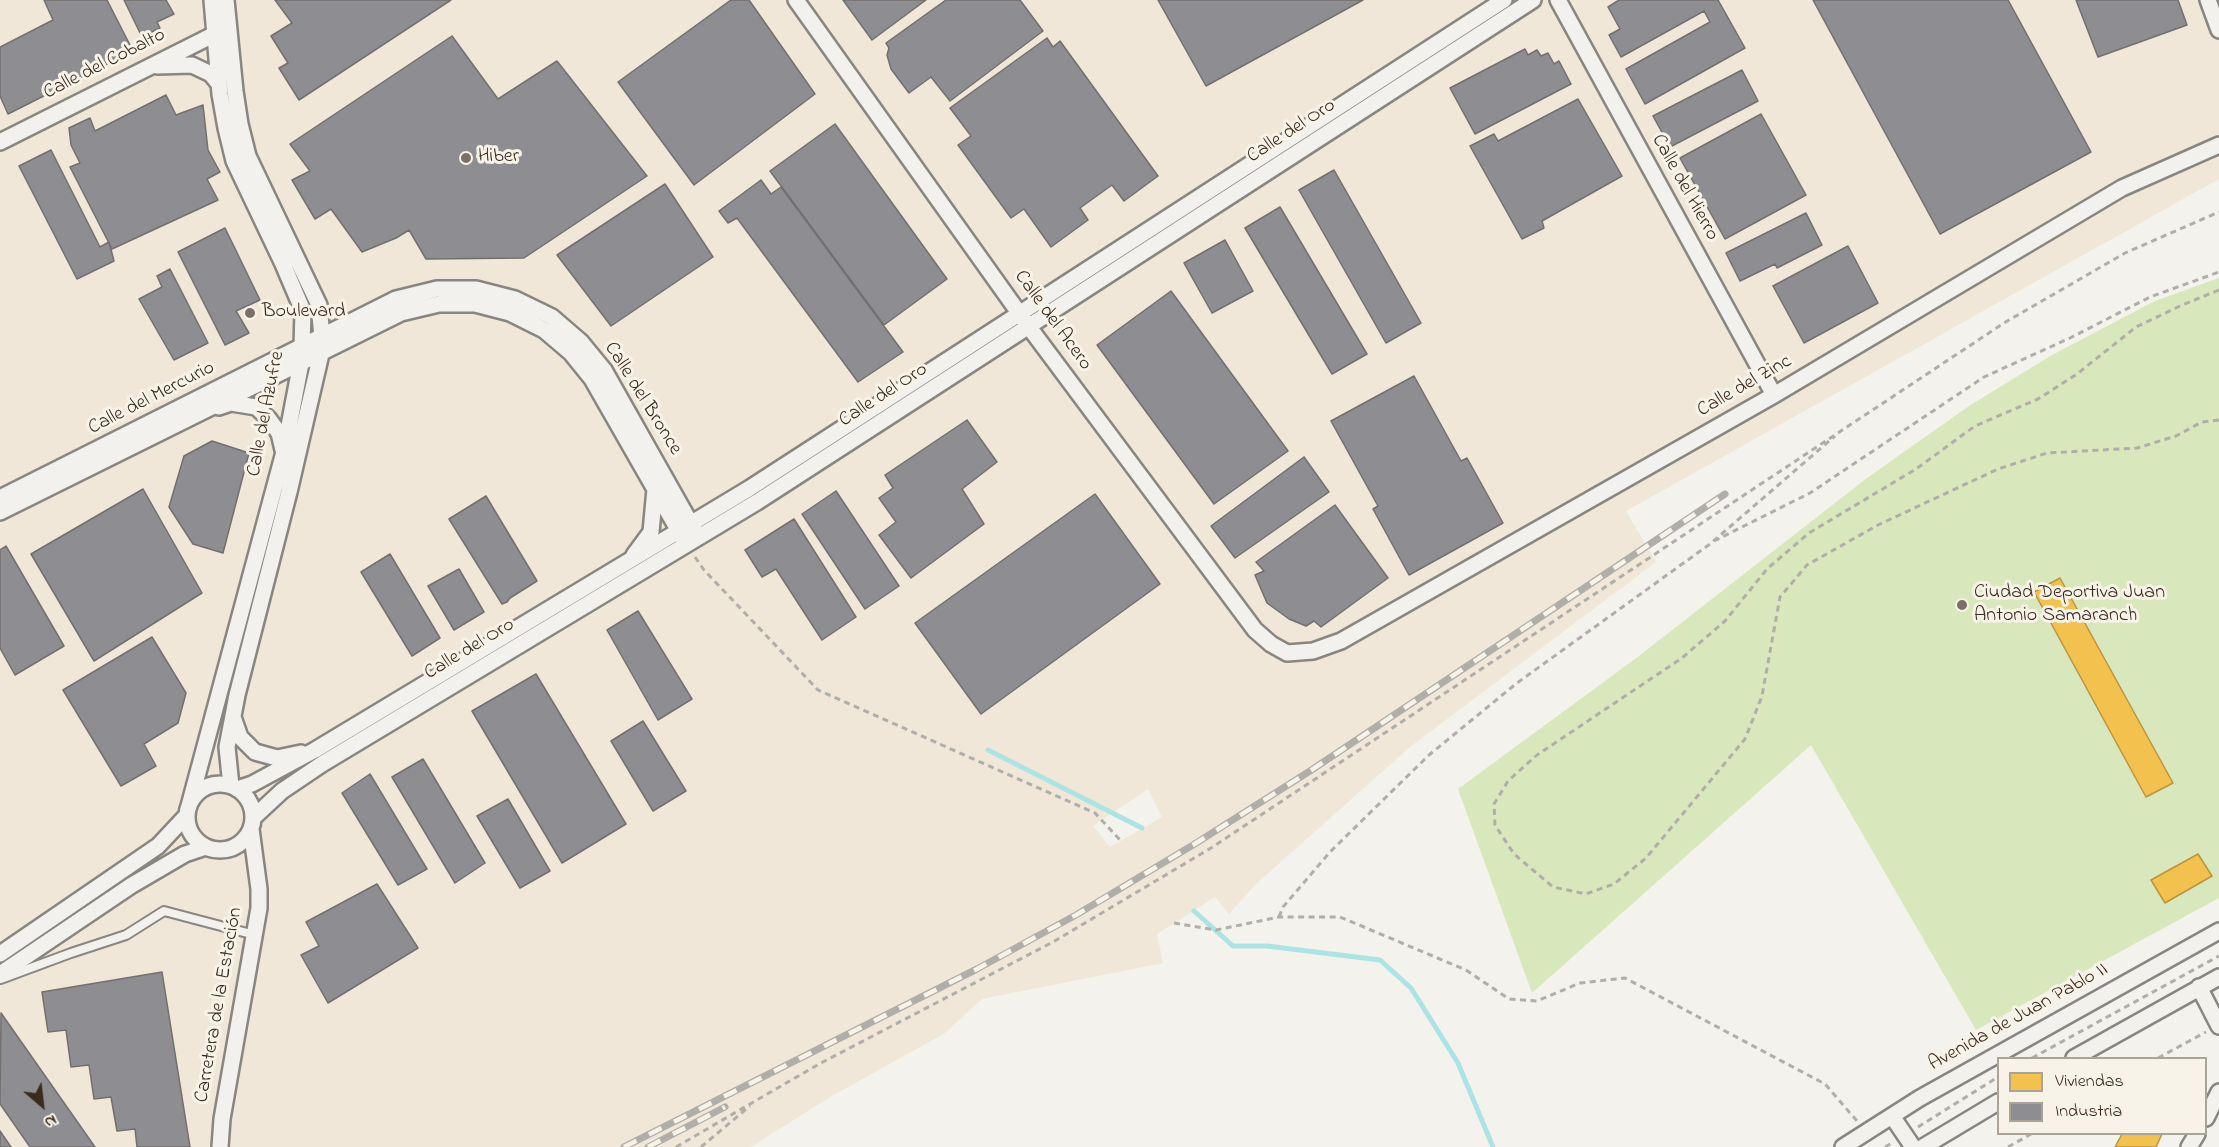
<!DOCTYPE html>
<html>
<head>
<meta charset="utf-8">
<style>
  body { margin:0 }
  #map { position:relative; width:2219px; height:1147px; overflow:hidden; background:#f4f2ec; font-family:"Indie Flower",sans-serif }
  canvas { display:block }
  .legend { position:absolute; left:1997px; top:1057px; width:210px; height:78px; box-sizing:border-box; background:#f7f3e8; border:2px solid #aca397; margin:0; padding:8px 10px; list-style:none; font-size:18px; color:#3b2a1e }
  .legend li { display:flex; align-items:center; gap:12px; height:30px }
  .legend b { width:30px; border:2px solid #aca397 }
  .north { position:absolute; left:12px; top:1075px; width:60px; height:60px; -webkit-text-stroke:4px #f7f3e8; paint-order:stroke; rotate:152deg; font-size:16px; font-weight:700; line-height:24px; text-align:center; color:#3b2a1e }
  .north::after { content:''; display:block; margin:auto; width:21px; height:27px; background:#3b2a1e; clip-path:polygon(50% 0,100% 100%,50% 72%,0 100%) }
</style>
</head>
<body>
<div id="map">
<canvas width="2219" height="1147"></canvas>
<ul class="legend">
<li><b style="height:16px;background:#f2c14e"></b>Viviendas</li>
<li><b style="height:16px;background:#8d8d92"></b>Industria</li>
</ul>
<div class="north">N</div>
</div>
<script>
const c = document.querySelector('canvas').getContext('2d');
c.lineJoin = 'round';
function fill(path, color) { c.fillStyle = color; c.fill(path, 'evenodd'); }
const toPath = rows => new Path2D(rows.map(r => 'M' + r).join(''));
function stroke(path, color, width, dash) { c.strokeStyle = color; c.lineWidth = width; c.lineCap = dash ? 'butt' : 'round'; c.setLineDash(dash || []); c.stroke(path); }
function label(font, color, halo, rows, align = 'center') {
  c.font = font + ' "Indie Flower",sans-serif'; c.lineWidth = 6; c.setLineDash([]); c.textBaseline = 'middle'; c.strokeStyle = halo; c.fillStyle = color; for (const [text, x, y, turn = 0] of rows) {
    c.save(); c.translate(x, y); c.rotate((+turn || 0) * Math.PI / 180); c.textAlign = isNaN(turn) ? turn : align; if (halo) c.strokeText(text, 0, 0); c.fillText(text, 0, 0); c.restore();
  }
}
fill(toPath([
  [0,0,2219,0,2219,179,1626,511,1656,562,1410,747,1256,884,1229,914,1215,897,1157,934,1163,963,982,999,945,1033,830,1097,751,1147,0,1147],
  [1148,789,1162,817,1110,847,1093,826]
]), '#f0e7d9');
fill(toPath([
  [2219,278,2219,898,1976,1030,1811,745,1532,993,1458,789,1635,659,1867,478,1969,406,2052,355,2155,301]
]), '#d9e7bc');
const homes = toPath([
  [2060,578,2173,783,2146,797,2034,592,2060,578],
  [2198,854,2212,876,2165,903,2151,880,2198,854],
  [2122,1134,2162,1134,2156,1147,2115,1147,2122,1134]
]);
fill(homes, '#f2c14e');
stroke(homes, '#bb9440', 1.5);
const industry = toPath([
  [44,0,107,0,133,51,8,114,0,96,0,47,53,20,44,0],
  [124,0,166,0,174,14,157,22,160,28,142,37,124,0],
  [275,0,451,0,299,100,279,68,288,63,271,36,292,23,275,0],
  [731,0,749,0,815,94,694,185,618,82,731,0],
  [843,0,926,0,872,40,843,0],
  [946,0,1020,0,1043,31,950,101,931,77,909,93,891,69,887,55,889,48,886,43,946,0],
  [1158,0,1363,0,1206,86,1158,0],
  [1619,0,1718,0,1745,48,1645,104,1626,69,1710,22,1704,11,1621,57,1609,35,1620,29,1608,7,1619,0],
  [1813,0,2008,0,2091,152,1940,234,1813,0],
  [2076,0,2178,0,2187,25,2098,57,2076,0],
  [452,36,498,99,557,61,647,176,524,258,426,259,409,230,396,238,362,252,331,209,315,219,292,180,310,171,290,144,452,36],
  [1047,38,1053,47,1060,41,1158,176,1124,201,1112,185,1080,208,1088,220,1051,247,1024,209,1011,218,958,145,971,136,950,108,1047,38],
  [1525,49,1528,55,1537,50,1541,56,1548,53,1554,64,1559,61,1571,84,1475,134,1450,88,1525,49],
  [1742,70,1758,101,1670,147,1653,116,1742,70],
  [166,95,176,115,203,105,208,150,220,172,207,179,218,200,112,249,70,167,80,163,71,145,69,128,90,118,95,131,166,95],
  [1578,99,1622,176,1542,221,1544,228,1522,239,1470,146,1494,134,1498,141,1578,99],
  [1761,114,1806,195,1725,239,1680,158,1761,114],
  [835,124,947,279,884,325,770,171,835,124],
  [51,150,100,247,109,242,114,261,77,279,19,166,51,150],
  [1334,170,1421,323,1386,343,1299,190,1334,170],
  [761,180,771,194,781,187,903,352,858,382,737,218,728,223,719,211,761,180],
  [665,184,713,257,611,326,557,255,665,184],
  [1280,207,1367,354,1332,374,1245,228,1280,207],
  [1806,213,1822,245,1777,268,1775,264,1740,281,1726,253,1806,213],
  [225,228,260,300,236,311,249,333,225,345,178,252,225,228],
  [1225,240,1253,291,1212,313,1184,263,1225,240],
  [1848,246,1878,303,1804,343,1773,286,1848,246],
  [170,269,208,343,174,360,139,299,162,287,157,276,170,269],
  [1171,291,1288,451,1214,504,1097,345,1171,291],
  [1414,376,1461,461,1467,458,1503,523,1409,575,1373,509,1378,506,1331,421,1414,376],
  [967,420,997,462,962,489,984,524,911,578,879,535,896,522,879,498,893,488,885,475,967,420],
  [212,441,249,453,223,553,193,544,169,507,184,456,212,441],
  [1304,457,1329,492,1235,558,1211,526,1304,457],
  [143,489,202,593,94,661,31,554,143,489],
  [836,491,899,586,865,609,802,514,836,491],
  [1095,494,1160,584,981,714,915,623,1095,494],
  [486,496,537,581,510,598,507,602,502,604,449,519,486,496],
  [1335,505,1388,578,1321,627,1314,621,1306,626,1289,619,1267,603,1255,575,1264,571,1256,562,1335,505],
  [794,519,856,617,822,640,776,569,762,577,745,550,794,519],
  [6,546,64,646,15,675,0,648,0,550,6,546],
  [390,554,440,638,412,656,361,572,390,554],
  [459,569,484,612,454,630,428,586,459,569],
  [638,611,692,699,658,720,607,630,638,611],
  [152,637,186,693,178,723,144,744,156,766,121,786,63,690,152,637],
  [536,674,626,824,562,863,472,711,536,674],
  [643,721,686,791,653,811,611,741,643,721],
  [423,759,485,863,455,883,392,777,423,759],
  [370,774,427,869,398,885,342,793,370,774],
  [508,799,550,871,520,888,477,816,508,799],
  [377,884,418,948,328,1003,301,955,319,946,306,922,377,884],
  [162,972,190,1147,137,1147,135,1129,117,1131,111,1097,94,1099,89,1065,71,1067,66,1030,48,1032,42,992,162,972],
  [1,1013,95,1147,30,1147,0,1104,1,1013],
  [0,1131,11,1147,0,1147,0,1131]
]);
fill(industry, '#8d8d92');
stroke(industry, '#746f6f', 1.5);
stroke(toPath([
  [988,750,1142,828],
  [1194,911,1233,946,1267,946,1380,960,1411,988,1458,1063,1493,1147]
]), '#ace4e6', 5);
const service = toPath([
  [1,979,71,953,126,935,164,911,255,935]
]);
const minor = toPath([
  [226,0,235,91,240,124,248,156,319,305,322,337,321,354,289,492,237,695,227,747,231,786],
  [796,0,1029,327,1255,630,1271,644,1287,653,1313,651,1341,641,1774,395,2122,188,2219,145],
  [1558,0,1774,395],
  [2208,0,2219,30],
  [157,66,192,65,211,74,219,84],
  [0,142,223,30],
  [219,407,231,403,256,407,268,418,279,433,283,450],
  [0,498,396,299,437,289,476,289,515,299,552,317,581,342,604,370,696,533],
  [0,512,401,313,439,304,475,304,510,313,544,330,571,353,592,379,684,540],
  [634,555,651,532,655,489],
  [233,717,240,737,255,752,277,758,301,753],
  '187 817a33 33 0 1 1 66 0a33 33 0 1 1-66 0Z',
  [237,789,252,784,315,750,750,488,1504,0],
  [189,806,284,452,301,363,302,347,303,311,283,264,234,161,226,128,220,94,212,0],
  [253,818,282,791,322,764,757,502,1533,0],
  [0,954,158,846,187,815],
  [0,974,132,885,185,854,206,847],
  [2199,987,2219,1026],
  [2074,1058,2219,977],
  [1892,1116,1913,1147],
  [2206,1118,2219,1092],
  [220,1147,222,1119,259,908,259,889,251,829],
  [1843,1147,1920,1098,2219,931],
  [1923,1147,1998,1102],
  [2189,1147,2197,1134]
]);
stroke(service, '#898580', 12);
stroke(minor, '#898580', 20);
stroke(toPath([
  [2219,290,2180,306,2136,327,2077,374,2038,399,1975,426,1916,469,1809,533,1767,569,1725,621,1682,658,1537,755,1508,781,1494,804,1495,825,1514,854,1553,887,1586,894,1614,884,1646,858,1745,739,1762,696,1780,597,1807,565,1878,525,1998,469,2047,453,2137,448,2176,436,2202,422,2219,420],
  [1714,541,1810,493,1984,377,2070,338,2150,297,2219,272],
  [695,557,704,570,818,690,1095,813,1121,841],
  [1279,917,1283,907,1330,852,1429,755,1517,683,1710,544,1835,436],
  [1174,923,1216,930,1279,917,1340,917,1466,970,1509,999,1537,1001,1580,983,1625,978,1825,1084,1857,1121],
  [2032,1058,2219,956],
  [2158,1058,2206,1032],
  [1918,1127,1998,1077],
  [676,1147,819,1064,1053,942,1211,848,2004,323,2125,253,2219,212],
  [701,1147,750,1106],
  [1885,1147,1892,1143],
  [2008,1147,2031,1134]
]), '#b1aeaa', 3, [6, 4.5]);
stroke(service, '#f2f1ed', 8);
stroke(minor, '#f2f1ed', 15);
const rail = toPath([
  [624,1147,977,969,1076,915,1193,845,1310,771,1725,494],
  [648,1147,725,1107]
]);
stroke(rail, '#b1aeaa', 7);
stroke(rail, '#f7f3e8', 4.5, [14]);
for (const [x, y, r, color] of [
  [466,158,6,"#7c7066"],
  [250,313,6,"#7c7066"],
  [1962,605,6,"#7c7066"]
]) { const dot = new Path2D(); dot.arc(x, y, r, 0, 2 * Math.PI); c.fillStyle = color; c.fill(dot); stroke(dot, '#f7f3e8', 2); }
label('20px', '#3b2a1e', '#f7f3e8', [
  ["Calle del Cobalto",105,65,-27],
  ["Calle del Oro",1292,132,-33],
  ["Calle del Hierro",1684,188,61],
  ["Calle del Acero",1052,321,54],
  ["Calle del Zinc",1745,387,-30],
  ["Calle del Oro",884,396,-33],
  ["Calle del Mercurio",152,399,-27],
  ["Calle del Bronce",642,399,58],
  ["Calle del Azufre",267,414,-79],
  ["Calle del Oro",470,650,-31],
  ["Carretera de la Estación",220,1005,-80],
  ["Avenida de Juan Pablo II",2019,1018,-29]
]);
label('20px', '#3b2a1e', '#f7f3e8', [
  ["Hiber",478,158],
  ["Boulevard",262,313],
  ["Ciudad Deportiva Juan",1974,594],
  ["Antonio Samaranch",1974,617]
], 'left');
</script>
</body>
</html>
